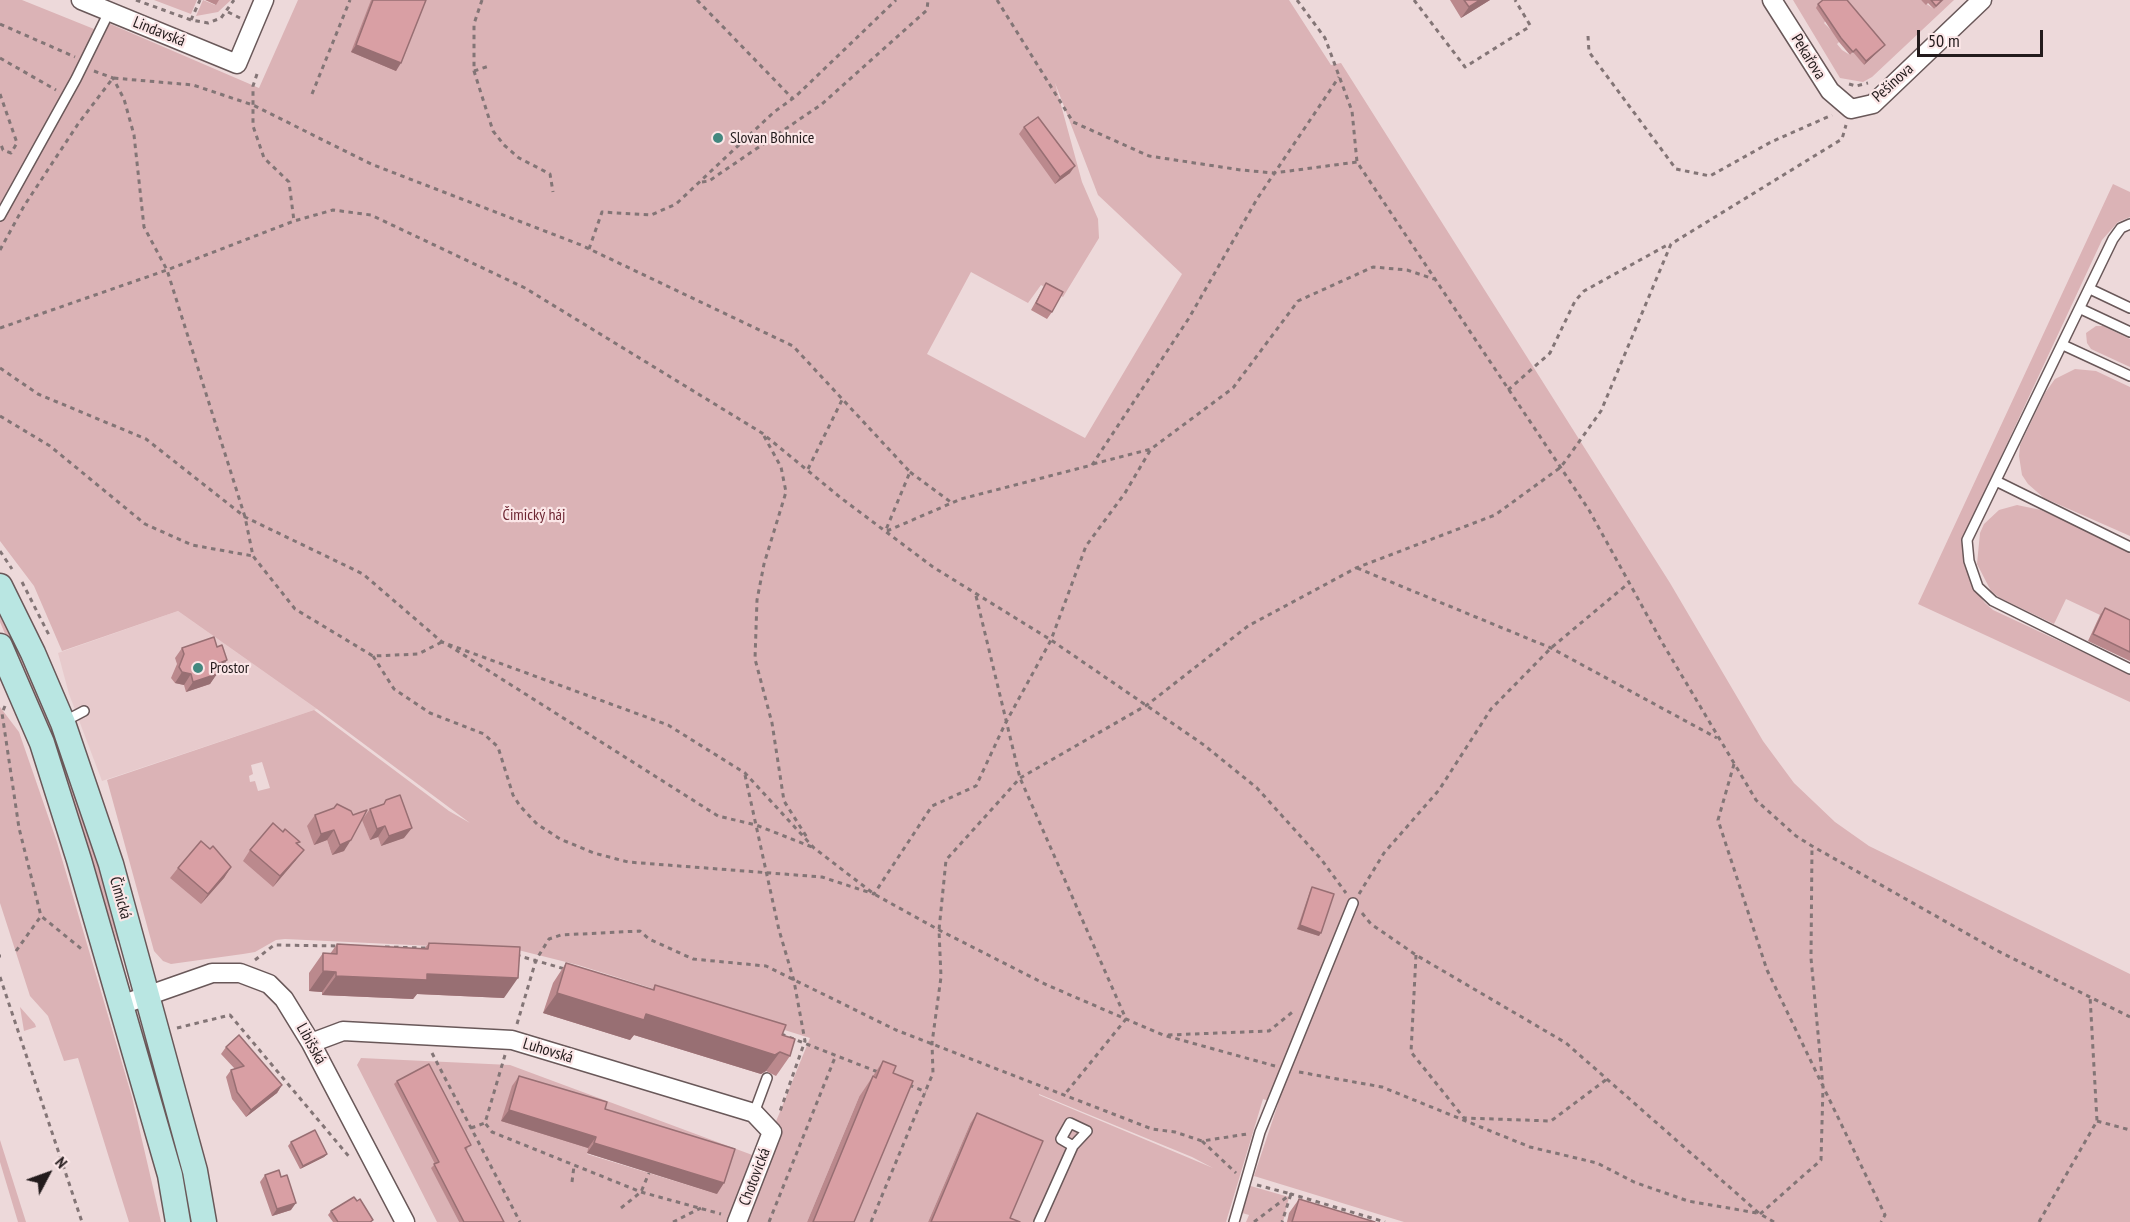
<!DOCTYPE html>
<html>
<head>
<meta charset="utf-8">
<style>
  body { margin:0 }
  #map { position:relative; width:2130px; height:1222px; overflow:hidden; background:#edd9da; font-family:"PT Sans Narrow",sans-serif }
  canvas { display:block }
  .north { position:absolute; left:18px; top:1144px; width:60px; height:60px; -webkit-text-stroke:4px #fbe6e7; paint-order:stroke; rotate:49deg; font-size:16px; font-weight:700; line-height:24px; text-align:center; color:#231b1c }
  .north::after { content:''; display:block; margin:auto; width:21px; height:27px; background:#231b1c; clip-path:polygon(50% 0,100% 100%,50% 72%,0 100%) }
  .scale { position:absolute; left:1917px; top:30px; width:126px; height:27px; box-sizing:border-box; border:3px solid #231b1c; border-top:0; padding-left:8px; font-size:18px; line-height:21px; white-space:nowrap; color:#231b1c; -webkit-text-stroke:4px #fbe6e7; paint-order:stroke }
</style>
</head>
<body>
<div id="map">
<canvas width="2130" height="1222"></canvas>
<div class="north">N</div>
<div class="scale">50 m</div>
</div>
<script>
const c = document.querySelector('canvas').getContext('2d');
c.lineJoin = 'round';
function fill(path, color) { c.fillStyle = color; c.fill(path, 'evenodd'); }
const toPath = rows => new Path2D(rows.map(r => 'M' + r).join(''));
function stroke(path, color, width, dash) { c.strokeStyle = color; c.lineWidth = width; c.lineCap = dash ? 'butt' : 'round'; c.setLineDash(dash || []); c.stroke(path); }
function label(font, color, halo, rows, align = 'center') {
  c.font = font + ' "PT Sans Narrow",sans-serif'; c.lineWidth = 4.5; c.setLineDash([]); c.textBaseline = 'middle'; c.strokeStyle = halo; c.fillStyle = color; for (const [text, x, y, turn = 0] of rows) {
    c.save(); c.translate(x, y); c.rotate((+turn || 0) * Math.PI / 180); c.textAlign = isNaN(turn) ? turn : align; if (halo) c.strokeText(text, 0, 0); c.fillText(text, 0, 0); c.restore();
  }
}
fill(toPath([
  [178,611,317,709,102,781,69,694,58,653]
]), '#e7cacc');
fill(toPath([
  [0,0,22,0,94,29,86,47,95,53,108,23,259,88,298,0,1289,0,1331,65,1341,63,1670,583,1763,741,1794,783,1835,822,1869,846,2130,974,2130,1222,1404,1222,1254,1176,1278,1104,1263,1099,1226,1222,1005,1222,970,1124,928,1222,850,1222,862,1098,859,1097,807,1222,735,1222,810,1038,578,965,518,950,285,939,276,940,255,952,243,954,171,964,163,961,154,951,107,780,314,710,449,811,470,823,317,709,178,611,62,651,34,586,0,541],
  [1055,83,1098,195,1182,274,1085,438,927,354,971,272,1028,303,1041,285,1063,297,1099,238,1098,219,1082,182],
  [262,762,270,788,258,791,255,781,250,782,249,776,253,774,251,765],
  [365,827,401,839,381,846,378,837,370,839],
  [327,840,350,842,332,855],
  [1039,1094,1192,1157,1213,1168,1039,1095],
  [154,0,197,0,191,14],
  [203,0,215,5,218,0,231,0,218,12,196,16],
  [1793,0,1825,0,1827,19,1824,23,1841,40,1837,44,1842,50,1850,55,1854,52,1864,65,1883,47,1843,0,1921,0,1934,9,1944,0,1954,0,1872,77,1863,82,1840,78],
  [2113,184,2130,192,2130,217,2118,222,2102,240,1970,523,1964,553,1971,584,1985,603,1993,610,2130,674,2130,702,1918,604],
  [2096,326,2103,326,2130,339,2130,367,2091,349,2087,343,2086,333],
  [2075,369,2096,371,2130,387,2130,536,2044,498,2028,484,2022,475,2019,456,2020,445,2045,393,2055,379],
  [2017,505,2041,510,2130,551,2130,629,2066,599,2054,624,2000,598,1991,591,1977,564,1980,533,1984,524,1999,510],
  [0,604,57,735,123,939,117,941,58,757,0,622],
  [0,707,19,732,57,842,132,1097,161,1222,129,1222,78,1058,64,1061,48,1016,30,996,0,903],
  [20,1007,35,1024,36,1027,24,1031],
  [149,1032,196,1222,189,1222,179,1169,144,1035],
  [361,1058,510,1065,755,1156,728,1222,499,1222,463,1151,468,1148,432,1168,459,1222,437,1222,357,1065],
  [588,1148,717,1194,587,1154],
  [0,1140,26,1222,18,1222,0,1162],
  [1247,1185,1289,1197,1283,1222,1246,1222,1249,1215,1239,1212]
]), '#dbb3b6');
const lane = toPath([
  [0,216,76,79,109,12],
  [2130,224,2121,228,2113,239,1967,540,1969,561,1978,587,1993,601,2130,669],
  [2090,289,2130,308],
  [2081,309,2130,332],
  [2063,345,2130,376],
  [1996,481,2130,547],
  [65,721,84,711],
  [754,1113,767,1078],
  [1039,1222,1073,1146,1087,1131,1070,1123,1061,1139,1073,1146],
  [1234,1222,1260,1132,1353,903]
]);
const street = toPath([
  [81,0,237,64,264,0],
  [1772,0,1830,91,1851,109,1873,104,1982,0],
  [121,1005,212,973,240,973,269,984,284,999,311,1043,405,1222],
  [311,1043,343,1031,512,1040,754,1113,772,1132,737,1222]
]);
const secondary = toPath([
  [0,586,33,653,63,723,111,864,195,1171,204,1222],
  [0,646,42,743,79,860,170,1175,178,1222]
]);
stroke(lane, '#695859', 12);
stroke(street, '#695859', 21);
stroke(secondary, '#695859', 27);
stroke(toPath([
  [136,0,191,20,208,23,221,18,234,0],
  [482,0,474,24,474,71,493,131,504,145,519,158,550,174,553,192],
  [697,0,793,99],
  [997,0,1073,122,1149,156,1241,170,1274,173,1357,162],
  [1297,0,1325,38,1352,111,1357,162,1589,510,1663,644,1756,800,1796,836,1812,846,1996,950,2130,1017],
  [1414,0,1465,67,1529,27,1530,25,1515,0],
  [228,12,240,18],
  [191,20,200,0],
  [0,24,75,57],
  [1588,36,1589,52,1676,169,1710,176,1771,142,1832,115],
  [0,58,56,90],
  [94,71,113,78,124,99,134,135,144,227,167,270,245,517,253,556,295,609,373,656,418,654,442,642],
  [474,71,489,66],
  [257,74,253,86,253,126,264,158,289,182,294,221],
  [1849,84,1856,86,1868,83],
  [0,94,17,143,11,153,3,150,0,142],
  [312,94,350,0],
  [702,182,709,181,822,104,927,10,928,0],
  [589,249,602,212,651,215,676,204,774,112,795,97,896,0],
  [0,250,24,206,78,124,113,78,193,85,253,105,371,164,581,245,793,346,910,472,885,532],
  [0,328,167,270,294,221,333,210,371,215,525,288,762,433,841,498,933,567,1051,640,1204,745,1257,788,1321,859,1346,893],
  [0,368,38,394,146,439,245,517,363,574,442,642,668,725,745,773,814,848,874,894,939,930,1047,985,1163,1035,1275,1066],
  [1508,390,1550,353,1575,301,1584,291,1669,244],
  [0,416,50,446,145,524,192,545,253,556],
  [764,436,781,467,786,492,764,564,757,600,755,659,772,723,784,801,808,839],
  [1093,464,1151,449,1233,388,1298,301,1373,267,1407,270,1434,279],
  [808,469,843,398],
  [910,472,952,503],
  [887,531,961,499,1092,465,1189,318,1257,199,1339,77],
  [0,551,12,569],
  [1357,568,1551,648,1717,738],
  [22,582,50,637],
  [976,596,1020,778,1126,1019,1065,1094],
  [448,645,718,816,756,825,812,847],
  [373,656,394,689,430,713,484,734,498,747,513,795,520,806,537,824,560,839,594,853,628,862,822,877,874,894,932,806,976,786,1005,724,1051,640,1086,546,1125,493,1151,449],
  [5,706,2,713,19,828,41,916],
  [1734,764,1718,820,1767,970,1885,1215,1881,1222],
  [745,775,779,930,794,981,805,1041,779,1114],
  [1359,894,1384,853,1439,790,1491,709,1551,648,1630,582],
  [1362,913,1371,924,1416,955,1566,1043,1760,1214,1774,1222],
  [385,947,426,948],
  [16,951,41,916,84,951],
  [516,955,565,969],
  [1416,955,1411,1052,1464,1118,1551,1121,1607,1079],
  [0,956,1,956],
  [255,960,274,945,339,946],
  [0,977,82,1222],
  [517,1024,536,960,549,939,561,935,640,931,649,939,693,959,766,966,896,1030,1152,1129,1175,1132,1202,1141,1247,1134],
  [177,1028,230,1015,351,1159],
  [781,1034,878,1072],
  [1168,1035,1269,1031,1295,1010],
  [432,1053,520,1222],
  [505,1055,485,1123,492,1132,641,1192,721,1214],
  [1299,1072,1382,1087,1530,1147,1597,1163,1634,1182,1688,1201,1757,1213],
  [909,1085,926,1092],
  [2097,1121,2130,1130],
  [471,1128,485,1123],
  [1202,1141,1236,1173],
  [572,1182,574,1166],
  [1257,1185,1291,1194,1282,1222],
  [621,1208,641,1192,649,1173],
  [1760,1214,1821,1160,1823,1087,1811,958,1812,846],
  [673,1222,701,1208],
  [769,1222,836,1055],
  [871,1222,933,1073,932,1043,941,977,939,930,946,860,1020,778,1147,705,1248,626,1356,568,1495,515,1561,467,1601,411,1671,244,1842,139,1846,125],
  [1254,1222,1291,1194,1385,1222],
  [2039,1222,2097,1121,2090,996]
]), '#837576', 3, [4.5, 4.5]);
stroke(lane, '#fff', 9);
stroke(street, '#fff', 18);
stroke(secondary, '#b9e6e2', 24);
fill(toPath([
  [205,0,219,0,216,5],
  [371,0,426,0,396,71,351,52],
  [1450,0,1490,0,1461,18],
  [1921,0,1944,0,1934,9,1928,3,1926,5],
  [1818,4,1882,48,1864,65,1853,52,1850,55,1839,42,1816,8],
  [1024,127,1070,173,1055,184,1019,134],
  [1046,283,1052,312,1047,319,1031,310],
  [2105,608,2130,620,2130,661,2088,641,2100,615],
  [182,648,220,671,217,672,210,684,186,692,184,685,175,683,171,678,177,664,175,658],
  [386,800,404,838,381,846,378,837,370,840,362,820,370,809,383,805],
  [315,815,353,815,344,851,332,855,327,840,314,845,307,826],
  [298,845,296,860,273,887,243,861,250,850],
  [231,867,224,878,201,904,170,878,178,868],
  [1312,887,1319,936,1297,929,1310,891],
  [429,943,504,998,417,994,413,999,322,995,322,992,309,991,309,973,323,953,330,954,337,944,424,949],
  [566,963,652,990,655,985,782,1035,790,1056,776,1076,766,1071,761,1074,634,1035,630,1040,543,1013,553,983],
  [226,1047,282,1085,277,1093,246,1117,232,1099,226,1077,231,1070,235,1069,221,1054],
  [883,1061,893,1073,854,1222,807,1222,859,1097],
  [519,1076,605,1109,717,1194,587,1153,588,1148,501,1121,512,1086],
  [397,1081,468,1149,466,1150,504,1222,459,1222,431,1168,435,1164,394,1084],
  [977,1113,1010,1218,1020,1222,928,1222,970,1124],
  [291,1142,327,1154,324,1157,300,1169,288,1146],
  [265,1175,291,1210,272,1216,260,1182],
  [1299,1199,1375,1222,1287,1222,1289,1213],
  [357,1201,372,1222,333,1222,328,1215,331,1211]
]), '#bb898d');
fill(toPath([
  [1480,0,1490,0,1461,18,1469,7],
  [356,45,401,63,396,71,351,52],
  [1885,45,1882,48,1864,65,1866,61],
  [1075,166,1070,173,1055,184,1060,177],
  [227,660,220,671,207,675,215,665],
  [182,672,191,674,184,685,175,683],
  [217,674,210,684,186,692,193,682],
  [385,826,378,837,370,840,377,829],
  [412,828,404,838,381,846,389,836],
  [334,830,327,840,314,845,321,834],
  [351,840,344,851,332,855,340,845],
  [304,850,296,860,273,887,280,876],
  [231,867,224,878,201,904,208,894],
  [1300,925,1321,933,1319,936,1297,929],
  [323,971,336,972,322,992,309,991],
  [427,974,518,978,504,998,417,994,413,999,322,995,336,976],
  [557,993,646,1014,780,1052,766,1071,761,1074,634,1035,630,1040,543,1013],
  [282,1085,277,1093,246,1117,251,1110],
  [509,1110,596,1137,588,1148,501,1121],
  [594,1143,724,1183,717,1194,587,1153],
  [327,1154,324,1157,300,1169,303,1166],
  [296,1203,291,1210,272,1216,277,1209]
]), '#986f73');
const building = toPath([
  [373,0,426,0,401,63,356,45,373,0],
  [1464,0,1480,0,1469,7,1464,0],
  [1823,0,1847,0,1885,45,1866,61,1856,49,1853,52,1841,38,1818,4,1823,0],
  [1931,0,1942,0,1936,6,1931,0],
  [1038,117,1075,166,1060,177,1024,127,1038,117],
  [1046,283,1063,292,1052,312,1036,303,1046,283],
  [2105,608,2130,620,2130,652,2093,634,2105,608],
  [214,637,217,647,222,645,227,660,215,665,217,674,193,682,191,674,182,672,179,667,184,654,182,648,214,637],
  [400,795,412,828,389,836,385,826,377,829,370,809,384,804,386,800,400,795],
  [337,804,351,811,353,815,367,810,351,840,340,845,334,830,321,834,315,815,334,808,337,804],
  [273,823,283,832,285,829,300,842,296,843,304,850,280,876,250,850,273,823],
  [201,841,210,849,213,846,231,867,208,894,178,868,201,841],
  [1312,887,1334,894,1321,933,1300,925,1312,887],
  [429,943,520,947,518,978,427,974,427,980,336,976,336,972,323,971,323,953,337,954,337,944,428,949,429,943],
  [566,963,654,990,655,985,786,1025,782,1035,795,1039,790,1056,780,1052,775,1055,646,1014,644,1020,557,993,566,963],
  [239,1035,282,1085,251,1110,237,1092,231,1070,244,1066,226,1047,239,1035],
  [883,1061,896,1066,893,1073,913,1081,854,1222,813,1222,873,1076,876,1078,883,1061],
  [429,1064,471,1145,465,1148,504,1222,464,1222,434,1164,439,1162,397,1081,429,1064],
  [519,1076,607,1102,605,1109,735,1149,724,1183,594,1143,596,1137,509,1110,519,1076],
  [977,1113,1043,1141,1010,1218,1020,1222,931,1222,977,1113],
  [315,1130,327,1154,303,1166,291,1142,315,1130],
  [279,1170,281,1177,287,1175,296,1203,277,1209,265,1175,279,1170],
  [354,1197,357,1201,360,1199,373,1220,370,1222,338,1222,331,1211,354,1197],
  [1299,1199,1375,1222,1292,1222,1299,1199]
]);
fill(building, '#d99fa4');
stroke(building, '#986f73', 1.5);
for (const [x, y, r, color] of [
  [718,138,6,"#43887f"],
  [198,668,6,"#43887f"]
]) { const dot = new Path2D(); dot.arc(x, y, r, 0, 2 * Math.PI); c.fillStyle = color; c.fill(dot); stroke(dot, '#fbe6e7', 2); }
label('16px', '#231b1c', '#fbe6e7', [
  ["Lindavská",159,32,22],
  ["Pekařova",1808,57,58],
  ["Pešinova",1893,83,-42],
  ["Čimická",120,898,74],
  ["Libišská",311,1044,61],
  ["Luhovská",548,1051,17],
  ["Chotovická",755,1177,-69]
]);
label('16px', '#231b1c', '#fbe6e7', [
  ["Slovan Bohnice",730,138],
  ["Prostor",210,668]
], 'left');
label('16px', '#6d2632', '#fbe6e7', [
  ["Čimický háj",534,515]
]);
</script>
</body>
</html>
